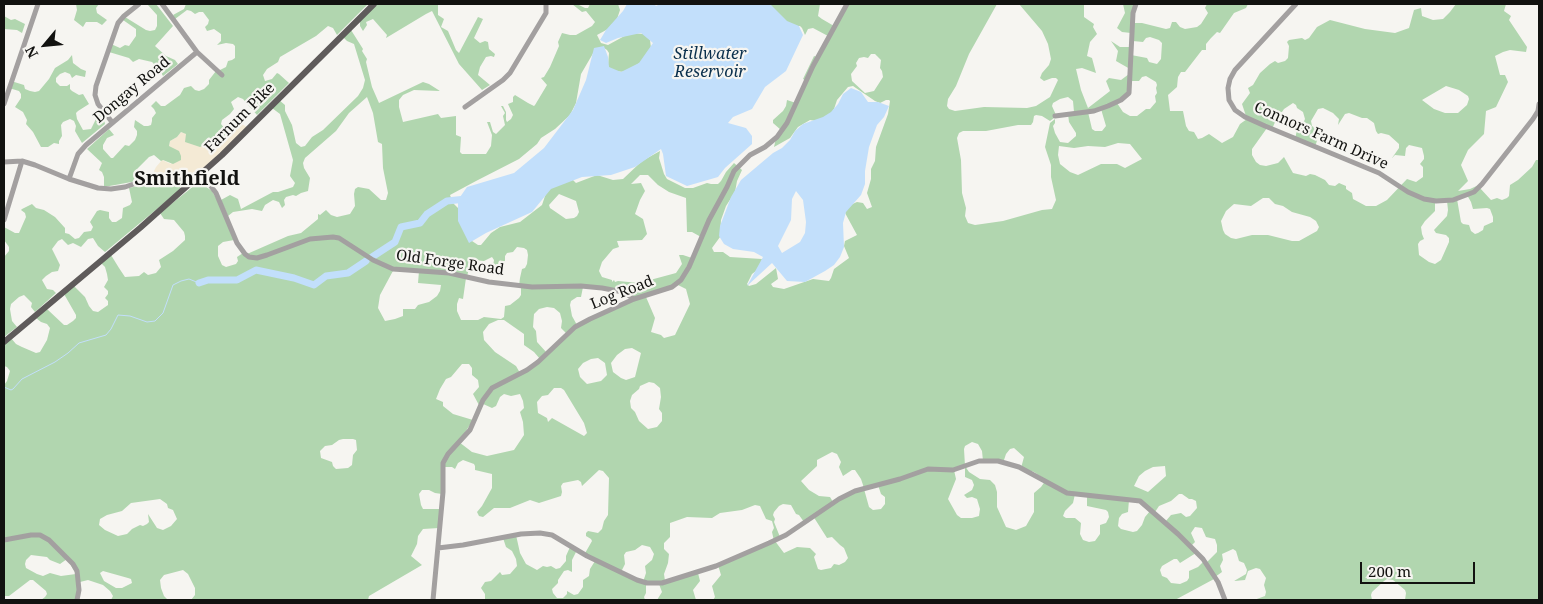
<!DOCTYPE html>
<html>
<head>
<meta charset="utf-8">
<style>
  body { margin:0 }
  #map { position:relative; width:1543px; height:604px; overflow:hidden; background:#f6f5f1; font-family:"Noto Serif",serif }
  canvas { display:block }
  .frame { position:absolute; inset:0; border:5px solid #121210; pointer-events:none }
  .north { position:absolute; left:20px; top:20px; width:50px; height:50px; -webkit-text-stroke:4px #f6f5f1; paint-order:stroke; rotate:242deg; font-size:14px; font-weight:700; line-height:20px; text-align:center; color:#121210 }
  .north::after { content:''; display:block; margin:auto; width:18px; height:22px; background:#121210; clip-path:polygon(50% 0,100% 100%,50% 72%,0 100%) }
  .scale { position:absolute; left:1360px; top:562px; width:115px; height:22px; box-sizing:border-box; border:2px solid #121210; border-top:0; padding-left:6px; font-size:15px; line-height:18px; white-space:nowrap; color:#121210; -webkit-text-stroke:4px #f6f5f1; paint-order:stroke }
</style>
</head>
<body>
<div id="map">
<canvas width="1543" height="604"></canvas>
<div class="frame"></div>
<div class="north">N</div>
<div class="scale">200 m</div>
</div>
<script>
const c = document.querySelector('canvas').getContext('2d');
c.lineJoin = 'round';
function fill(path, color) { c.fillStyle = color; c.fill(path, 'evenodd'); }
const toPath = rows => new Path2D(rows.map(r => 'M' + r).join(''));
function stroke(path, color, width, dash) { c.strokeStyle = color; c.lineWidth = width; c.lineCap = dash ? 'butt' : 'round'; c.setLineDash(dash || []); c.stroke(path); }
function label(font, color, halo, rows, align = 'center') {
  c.font = font + ' "Noto Serif",serif'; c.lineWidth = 4.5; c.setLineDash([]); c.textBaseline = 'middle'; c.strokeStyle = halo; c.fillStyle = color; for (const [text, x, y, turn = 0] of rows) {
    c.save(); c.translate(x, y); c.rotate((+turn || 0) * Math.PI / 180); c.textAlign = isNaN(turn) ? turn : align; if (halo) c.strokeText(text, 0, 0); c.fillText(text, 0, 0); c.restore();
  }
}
fill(toPath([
  [232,121,238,121,248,128,188,187,176,181,168,180,156,180,154,171,156,167,162,160,171,164,169,146,170,141,177,137,181,132,211,141,215,144,229,132,223,126]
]), '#f4ead5');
fill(toPath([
  [76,4,99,4,96,8,97,13,107,20,102,25,97,22,86,22,83,27,74,20,77,10],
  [147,4,156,4,173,26,155,46,166,56,175,60,178,64,163,76,159,69,152,62,139,59,133,62,129,58,109,52,111,44,120,48,125,45,129,46,136,36,136,29,123,20,125,17,146,30,150,31,155,30,157,26,157,15],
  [186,4,368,4,337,35,333,28,328,26,316,36,280,57,278,62,267,69,263,75,265,81,272,79,277,73,279,74,289,83,257,115,243,99,238,97,231,102,234,109,230,114,222,120,221,124,226,130,229,132,215,144,211,141,200,147,185,142,186,134,181,132,177,137,170,141,169,146,179,151,181,156,181,160,173,164,163,160,161,161,154,155,149,157,135,171,137,181,104,187,104,177,102,172,99,170,102,163,87,149,109,129,114,135,107,138,103,145,103,149,111,158,113,158,125,145,129,146,135,140,137,135,137,131,134,127,135,120,144,126,148,126,151,125,152,121,152,118,156,113,154,109,151,106,156,101,161,106,165,106,180,95,184,88,191,86,195,90,199,91,204,89,209,84,209,80,216,71,218,71,226,67,228,61,232,60,235,58,235,46,233,44,226,43,217,45,221,41,221,34,214,29,207,31,205,27,208,24,209,20,203,12,199,12,195,14,191,11,187,10,175,19,173,15,184,9],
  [377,4,438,4,438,15,444,19,441,27,448,31,456,50,459,53,478,17,483,19,474,38,480,43,485,41,488,42,489,49,495,54,494,57,491,56,486,57,480,67,478,75,490,85,482,90,459,64,432,11,426,14,386,38,387,35,373,19,366,22,367,25,363,31,360,26,360,20],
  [572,4,577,4,585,8,588,8,590,4,618,4,620,10,617,19,608,29,597,35,601,43,608,45,630,33,644,34,650,40,651,48,644,60,626,72,611,71,608,65,609,53,607,50,604,48,595,50,581,74,576,103,570,115,555,129,541,138,537,144,519,159,476,181,450,195,453,203,460,210,472,241,478,245,481,245,491,233,500,227,520,222,542,205,546,193,548,189,571,178,576,183,597,175,613,180,623,179,642,161,660,151,659,158,664,174,667,179,685,188,693,188,707,183,711,184,718,184,721,181,726,172,734,163,742,170,737,181,735,192,726,206,721,220,720,237,712,248,714,252,723,252,730,257,762,259,760,268,752,274,747,284,749,286,756,284,776,268,778,279,771,284,773,287,784,289,813,279,829,281,831,278,834,269,849,258,844,246,845,241,857,235,844,211,848,206,857,202,863,203,867,209,872,207,867,193,871,179,871,169,875,161,876,147,888,114,890,101,889,100,886,100,880,103,875,101,853,86,848,87,837,100,834,109,830,115,816,121,810,120,798,127,790,138,774,147,776,138,781,130,773,123,773,120,783,111,786,106,787,100,796,103,805,80,803,79,814,56,817,57,828,36,813,28,808,29,805,35,802,28,800,26,794,26,788,24,765,4,820,4,818,16,822,19,834,26,847,4,997,4,969,54,956,86,948,99,947,106,949,109,955,111,984,107,1027,108,1036,106,1050,97,1058,80,1056,78,1052,78,1044,81,1040,78,1042,73,1049,65,1051,59,1048,44,1042,31,1019,4,1084,4,1084,17,1094,24,1093,27,1097,34,1090,42,1087,56,1092,58,1096,73,1082,68,1076,69,1081,90,1088,108,1110,91,1106,81,1109,78,1121,80,1129,74,1130,69,1116,61,1118,51,1111,41,1120,47,1130,47,1131,55,1147,58,1149,62,1157,64,1161,59,1162,43,1159,40,1150,37,1146,38,1143,42,1133,41,1131,33,1122,32,1117,28,1125,13,1123,4,1136,4,1133,23,1142,23,1166,29,1170,28,1172,22,1176,22,1180,27,1185,29,1197,27,1201,24,1208,13,1205,8,1207,4,1248,4,1246,8,1234,13,1220,33,1217,32,1211,38,1206,44,1206,50,1202,50,1185,72,1181,72,1178,77,1177,87,1168,95,1170,111,1183,111,1186,126,1189,131,1194,132,1198,139,1202,138,1209,134,1222,143,1233,137,1240,124,1247,119,1242,104,1250,93,1248,88,1253,85,1260,73,1270,64,1275,61,1278,63,1285,61,1288,58,1289,46,1287,42,1289,40,1302,38,1305,40,1309,38,1317,27,1330,20,1365,29,1395,33,1409,28,1414,10,1421,8,1422,16,1433,20,1443,19,1450,12,1456,4,1506,4,1504,11,1511,16,1509,20,1527,47,1526,52,1510,50,1503,52,1495,56,1500,75,1505,75,1508,82,1496,107,1486,111,1484,134,1468,150,1461,165,1468,181,1458,191,1470,189,1481,184,1479,187,1491,200,1497,198,1502,200,1507,198,1509,196,1510,185,1518,180,1532,167,1536,160,1539,160,1539,600,1405,600,1406,593,1405,590,1393,580,1387,579,1384,581,1372,592,1371,595,1372,600,1254,600,1265,596,1266,592,1264,585,1266,578,1260,569,1256,568,1248,571,1245,580,1234,581,1246,574,1247,570,1244,563,1239,561,1236,551,1233,549,1222,554,1223,560,1220,566,1222,572,1215,577,1214,579,1175,600,713,600,715,597,712,586,721,575,718,565,774,541,772,532,774,528,772,521,766,519,760,506,755,505,742,510,720,513,712,518,687,517,670,523,670,537,664,543,664,549,669,554,668,563,664,574,665,581,698,573,700,581,693,590,696,600,657,600,662,592,659,584,646,584,646,593,644,597,645,600,485,600,485,594,481,588,485,582,491,581,500,572,502,575,510,574,517,566,516,559,512,551,506,547,503,538,516,535,520,553,526,564,537,570,543,566,547,567,551,566,556,569,560,568,566,561,566,556,570,547,576,552,572,560,572,572,568,570,564,571,558,580,558,583,552,589,553,593,557,598,563,598,567,594,567,591,574,595,578,594,583,587,583,580,589,576,590,569,595,561,584,555,592,541,591,539,586,536,586,533,588,531,598,533,602,529,604,521,608,515,609,478,603,471,599,470,582,486,581,482,578,480,563,483,561,486,562,492,561,496,539,503,530,500,510,508,494,508,483,517,479,516,477,512,482,506,492,488,492,474,475,470,475,466,474,464,463,460,458,463,455,469,452,467,442,467,442,494,435,493,429,490,422,490,419,494,421,505,423,509,440,509,439,528,423,529,418,536,417,544,411,556,422,565,369,596,368,600,191,600,195,595,195,588,188,574,183,570,164,575,160,580,161,588,164,596,168,600,111,600,113,596,110,591,103,585,88,580,80,582,77,600,41,600,45,597,47,594,46,591,33,580,30,580,9,596,4,596,4,385,7,381,10,371,7,367,4,366,4,344,11,338,16,344,22,347,36,353,40,352,47,340,50,328,47,324,41,322,36,318,47,309,64,325,67,325,73,321,76,318,76,315,64,294,74,286,85,297,89,306,93,311,98,312,108,305,108,301,105,298,108,294,108,291,104,287,108,280,107,274,105,267,101,263,111,255,119,268,125,277,139,276,144,272,148,275,156,273,161,267,159,260,173,251,185,240,185,236,184,232,174,220,164,219,160,213,195,185,205,186,212,191,221,207,234,240,223,242,218,246,218,256,222,265,226,267,236,264,238,261,237,257,243,253,247,254,288,236,301,233,318,219,318,214,320,215,326,210,331,215,337,217,350,214,355,206,354,194,355,189,358,187,369,189,381,200,386,200,388,193,383,168,382,144,378,142,373,113,367,97,349,113,336,131,305,158,303,163,304,168,310,178,308,191,301,193,296,196,293,195,286,197,284,200,285,205,282,208,279,202,273,200,265,205,262,211,252,209,233,212,228,216,221,200,230,195,238,199,241,209,273,192,278,192,293,187,295,183,290,176,293,160,280,114,272,108,279,100,285,105,285,111,292,125,296,143,301,147,305,146,312,137,323,130,358,96,363,88,365,80,354,44,347,41,343,37,351,30,363,49,362,51,367,59,366,62,372,87,379,103,423,82,429,84,440,91,414,90,403,95,399,100,399,107,403,122,438,114,441,118,456,116,456,135,461,137,460,152,462,154,486,154,491,146,492,135,487,122,490,122,493,132,496,134,505,125,503,116,505,113,501,106,503,106,506,112,506,120,507,122,511,119,513,115,508,104,513,102,513,97,515,95,528,103,534,106,535,105,547,85,541,78,544,77,550,67,559,46,558,42,562,33,570,35,576,35,592,26,595,22,586,11,582,12],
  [871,54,875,54,881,60,880,68,882,71,883,77,874,91,865,93,852,81,851,74,857,66,856,63,859,58,864,57,868,58],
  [1146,76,1156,82,1157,85,1156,88,1157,93,1155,96,1156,102,1150,109,1146,109,1137,116,1130,116,1123,112,1117,103,1127,94,1129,81,1139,81,1142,77],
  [1446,86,1459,90,1468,96,1469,99,1467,105,1458,113,1445,113,1434,109,1422,100],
  [1068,97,1073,101,1074,112,1068,114,1069,122,1076,133,1076,136,1068,143,1060,142,1055,133,1053,126,1055,123,1055,119,1050,123,1045,147,1051,165,1051,177,1056,200,1052,209,1042,210,1003,221,975,225,968,223,965,216,966,208,962,193,961,160,957,138,959,133,963,131,986,131,1018,125,1031,125,1033,122,1034,116,1036,115,1042,116,1050,121,1054,118,1056,115,1052,106,1053,103,1060,99],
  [1293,103,1296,105,1297,108,1303,112,1305,119,1302,126,1297,130,1295,139,1315,147,1320,131,1312,126,1311,121,1318,109,1323,108,1333,113,1339,119,1338,125,1345,114,1349,113,1362,118,1367,118,1374,123,1376,131,1378,134,1381,133,1389,135,1399,144,1399,148,1392,158,1395,155,1405,156,1406,148,1409,145,1422,148,1424,156,1424,159,1420,164,1423,167,1423,177,1416,182,1407,179,1387,200,1376,206,1366,206,1353,199,1352,193,1346,189,1346,186,1339,183,1335,186,1329,185,1325,180,1315,175,1310,174,1306,176,1293,173,1284,157,1278,163,1266,166,1260,165,1256,162,1252,155,1252,149,1267,128,1272,129,1279,113,1282,112,1284,109],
  [1101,109,1106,126,1102,131,1095,131,1092,129,1088,112],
  [1118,143,1130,144,1142,159,1125,168,1117,164,1101,164,1078,175,1070,172,1060,164,1058,155,1059,146,1074,148,1088,146,1105,147],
  [640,175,648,175,658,185,669,192,686,198,687,232,692,232,701,237,692,258,683,255,679,255,682,264,676,273,639,283,618,281,615,282,614,280,612,282,612,280,602,277,599,271,602,262,613,249,619,247,617,241,642,240,647,234,643,219,635,214,640,200,645,191,641,183,631,184],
  [559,194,576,201,579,212,577,216,574,218,566,219,550,208,549,205],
  [1467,195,1471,202,1473,209,1487,208,1490,209,1493,217,1493,222,1484,226,1483,230,1478,233,1475,234,1471,231,1469,225,1463,224,1461,222,1457,199],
  [1263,198,1269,198,1275,204,1283,206,1292,212,1310,217,1316,221,1319,227,1317,231,1299,241,1292,241,1268,235,1252,235,1236,239,1231,238,1225,234,1223,230,1221,221,1226,211,1234,204,1251,206],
  [1447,201,1448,210,1447,216,1434,230,1436,233,1446,235,1449,238,1449,242,1441,260,1435,264,1429,262,1419,255,1418,244,1420,241,1424,239,1422,234,1421,227,1425,221,1435,211,1435,202],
  [517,247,524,248,527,250,528,255,527,264,525,268,522,269,520,278,519,286,521,287,521,295,519,298,510,305,505,306,504,317,501,319,484,317,478,320,461,320,457,311,457,304,459,298,463,299,466,278,467,277,470,263,474,260,484,261,492,257,494,260,493,266,505,261,505,256,507,253,513,252],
  [394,269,419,271,418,283,441,285,440,291,437,296,429,302,418,305,415,309,403,309,403,316,395,319,385,321,378,308,380,295],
  [676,284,686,289,690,304,675,335,664,338,661,335,651,332,655,318,646,297],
  [583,287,621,292,633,300,577,325,572,316,570,305,571,301,577,297,581,297],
  [547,307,554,308,560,313,562,321,561,328,567,334,547,353,537,342,536,331,533,327,534,314,539,309],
  [498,320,504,320,524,334,524,345,534,352,540,359,520,373,516,366,495,352,484,340,483,332,489,324],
  [632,348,641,353,635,377,626,380,621,378,613,372,611,363,617,355,625,349],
  [598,358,605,363,607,375,601,381,587,384,580,377,578,369,583,363,591,359],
  [462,364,469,364,472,368,472,375,478,380,479,387,473,394,480,407,481,403,492,408,496,406,500,397,504,394,511,396,520,394,523,401,524,408,520,412,523,422,524,435,514,450,487,456,472,452,459,442,473,420,453,414,443,406,443,402,436,399,440,389,446,379,451,377],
  [649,382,654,383,660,388,661,397,659,409,662,413,662,421,657,427,648,429,639,421,635,412,631,408,630,401,632,395,639,389,640,386],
  [554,388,561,388,564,390,584,423,587,433,584,436,552,418,548,422,547,418,538,413,537,402,542,396,548,395],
  [343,439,353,439,356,440,357,450,353,455,352,465,348,468,336,469,333,466,332,462,321,458,320,451,325,446,332,445,339,440],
  [972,442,978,444,982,451,983,461,1003,463,1006,454,1010,449,1014,448,1024,457,1021,468,1034,472,1046,480,1041,487,1034,493,1034,512,1026,526,1016,530,1006,527,997,507,997,492,995,485,990,480,980,479,969,472,965,466,964,449,965,446],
  [832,452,837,454,841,462,839,467,843,476,852,470,855,470,861,479,864,488,833,502,830,497,819,496,809,490,801,481,817,466,817,460],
  [965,466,965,477,972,480,974,485,972,490,964,495,967,498,972,497,977,499,980,509,979,516,972,518,961,518,957,515,948,499,956,479,954,470],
  [1165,466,1166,476,1148,492,1134,486,1139,476,1145,471,1153,467],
  [878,485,881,494,885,497,885,504,881,509,873,510,869,507,864,489],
  [1075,494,1087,496,1087,506,1106,510,1108,512,1109,517,1106,523,1100,525,1100,534,1095,541,1089,542,1083,540,1080,534,1081,523,1075,518,1066,518,1063,516,1065,511,1073,503],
  [1179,494,1182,494,1189,499,1192,499,1196,501,1197,508,1190,516,1186,517,1181,513,1171,515,1165,522,1155,512,1159,506,1171,501],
  [160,499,167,504,168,508,173,510,177,519,171,526,163,530,157,528,148,514,149,522,147,524,143,526,140,525,132,529,127,534,118,536,105,530,99,525,100,519,107,515,122,511,131,503],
  [1129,500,1140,502,1150,511,1145,517,1142,525,1137,531,1133,532,1121,529,1118,526,1119,518,1122,514,1128,512],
  [783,504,791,505,796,514,799,515,804,522,813,516,827,538,832,537,840,545,844,548,848,558,845,562,839,565,834,564,831,568,821,570,818,569,814,557,816,554,810,548,797,547,784,553,775,541,780,537,774,522,775,519,773,515,774,512,779,506],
  [1195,527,1202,528,1206,537,1215,539,1217,545,1217,552,1206,563,1203,562,1198,567,1189,571,1189,578,1187,581,1180,584,1171,583,1167,578,1162,576,1160,570,1162,566,1174,559,1177,559,1180,563,1196,553,1191,546,1195,542,1191,533],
  [642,545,650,547,654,554,652,560,645,566,646,573,643,582,621,572,625,564,624,555,626,552,635,550],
  [31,555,47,557,50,560,60,564,67,559,76,574,61,576,50,573,43,576,37,574,26,568,25,564,26,560],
  [103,571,128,578,131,579,132,583,122,588,116,588,104,581,100,573],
  [4,16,11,20,15,19,25,24,22,33,17,30,4,29],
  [72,55,73,63,81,69,86,71,85,77,76,75,72,78,70,74,65,72,60,74,56,78,56,82,60,86,67,86,70,84,70,89,72,91,79,95,83,94,89,104,78,111,76,113,77,119,83,130,91,129,95,121,95,117,100,114,104,119,105,124,82,143,75,131,76,126,74,121,70,119,63,122,61,125,62,136,59,141,59,144,54,143,48,147,41,147,33,132,26,124,27,120,23,112,15,107,21,98,21,94,19,91,9,88,11,81,24,85,25,89,30,91,35,92,39,91,49,79,55,68,68,60],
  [158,181,173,182,179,184,181,189,105,252,98,246,93,238,88,239,81,247,73,243,68,245,62,239,58,241,52,249,60,265,58,271,52,272,46,276,42,280,47,289,53,290,56,293,35,312,31,307,32,303,24,295,19,297,11,304,10,309,12,321,17,327,4,337,4,257,9,251,9,247,4,240,4,227,15,233,19,233,26,217,25,213,21,210,22,209,32,204,36,208,44,210,55,217,65,228,65,233,69,234,75,239,79,238,84,232,91,231,93,227,90,222,97,211,100,210,109,212,109,218,112,222,116,222,122,218,123,208,130,205,132,202,129,188]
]), '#b1d6af');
fill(toPath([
  [627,4,654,4,656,6,660,4,770,4,787,21,799,26,803,35,786,71,765,87,752,109,733,117,728,123,746,128,752,136,752,144,725,168,718,177,687,186,666,176,663,154,661,149,635,167,611,175,582,177,551,189,532,212,486,233,469,243,458,221,458,200,467,187,514,173,544,148,573,110,586,80,594,48,604,46,608,57,609,67,621,72,639,63,653,43,641,33,618,38,606,43,600,40,606,30,623,11],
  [851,88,861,92,868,102,878,102,889,106,884,117,877,125,869,147,865,171,865,184,861,195,846,212,843,223,844,247,840,257,834,265,825,271,805,282,787,281,772,263,747,286,763,257,754,252,733,249,724,244,719,236,720,226,731,197,741,180,773,153,782,148,790,140,795,131,803,124,823,117,831,112,838,104,843,94],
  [796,191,803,200,806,222,805,233,800,242,782,253,778,246,791,220,792,199]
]), '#c2dffb');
stroke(toPath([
  [4,387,11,390,13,389,22,379,55,362,68,353,79,343,106,335,111,329,118,315,130,316,147,322,155,321,163,313,173,285,181,281,189,279,199,283]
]), '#c2dffb', 1);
stroke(toPath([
  [372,257,395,242,401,227,420,223,427,214,447,201,466,199],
  [199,283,208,280,237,280,256,270,294,278,314,285,326,276,348,273,366,261]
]), '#c2dffb', 7);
stroke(toPath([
  [162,4,197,52,222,75],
  [1296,4,1235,70,1230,79,1228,88,1229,100,1235,110,1245,117,1265,126,1379,173,1408,192,1424,199,1436,201,1453,200,1474,192,1482,184,1533,119,1538,111,1539,104],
  [4,104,38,4],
  [465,107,503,80,510,73,546,13,546,4],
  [1055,116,1094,111,1108,106,1121,100,1129,93,1133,13,1136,4],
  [112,122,98,104,95,95,96,86,118,23,124,16,139,4],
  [4,162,22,161,35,165,69,179,98,188,111,189,125,187,154,177,169,175,182,179,189,183],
  [200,175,210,185,216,193,237,243,245,254,249,257,257,258,267,255,310,239,333,237,339,238,373,260,393,269,449,273,489,282,532,287,581,286,602,288,623,292,634,299],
  [69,179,78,154,86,145,197,52],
  [4,220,22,161],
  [4,540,31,535,40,535,49,540,73,564,77,571,79,590,77,600],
  [438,548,463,545,521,534,540,533,552,535,587,556,637,580,647,583,662,583,716,566,769,543,786,535,839,499,855,491,900,479,928,469,953,470,979,461,998,461,1019,467,1067,493,1140,501,1178,534,1203,559,1218,582,1225,600],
  [433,600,443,492,443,463,448,454,470,430,483,400,492,388,527,370,538,362,575,327,590,319,634,299,672,287,681,280,689,267,709,220,727,187,734,171,750,155,765,147,777,137,787,123,813,66,847,4]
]), '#a3a0a0', 5);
stroke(toPath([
  [4,342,140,228,222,155,374,4]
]), '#5f5b5b', 6);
label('15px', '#121210', '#f6f5f1', [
  ["Dongay Road",132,90,-40],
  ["Farnum Pike",240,118,-45],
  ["Connors Farm Drive",1321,136,24],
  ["Old Forge Road",450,263,8],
  ["Log Road",622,293,-22]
]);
label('italic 16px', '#092f4c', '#f6f5f1', [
  ["Stillwater",710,54],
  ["Reservoir",710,72]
]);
label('bold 20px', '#121210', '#f6f5f1', [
  ["Smithfield",187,179]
]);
</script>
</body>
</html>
